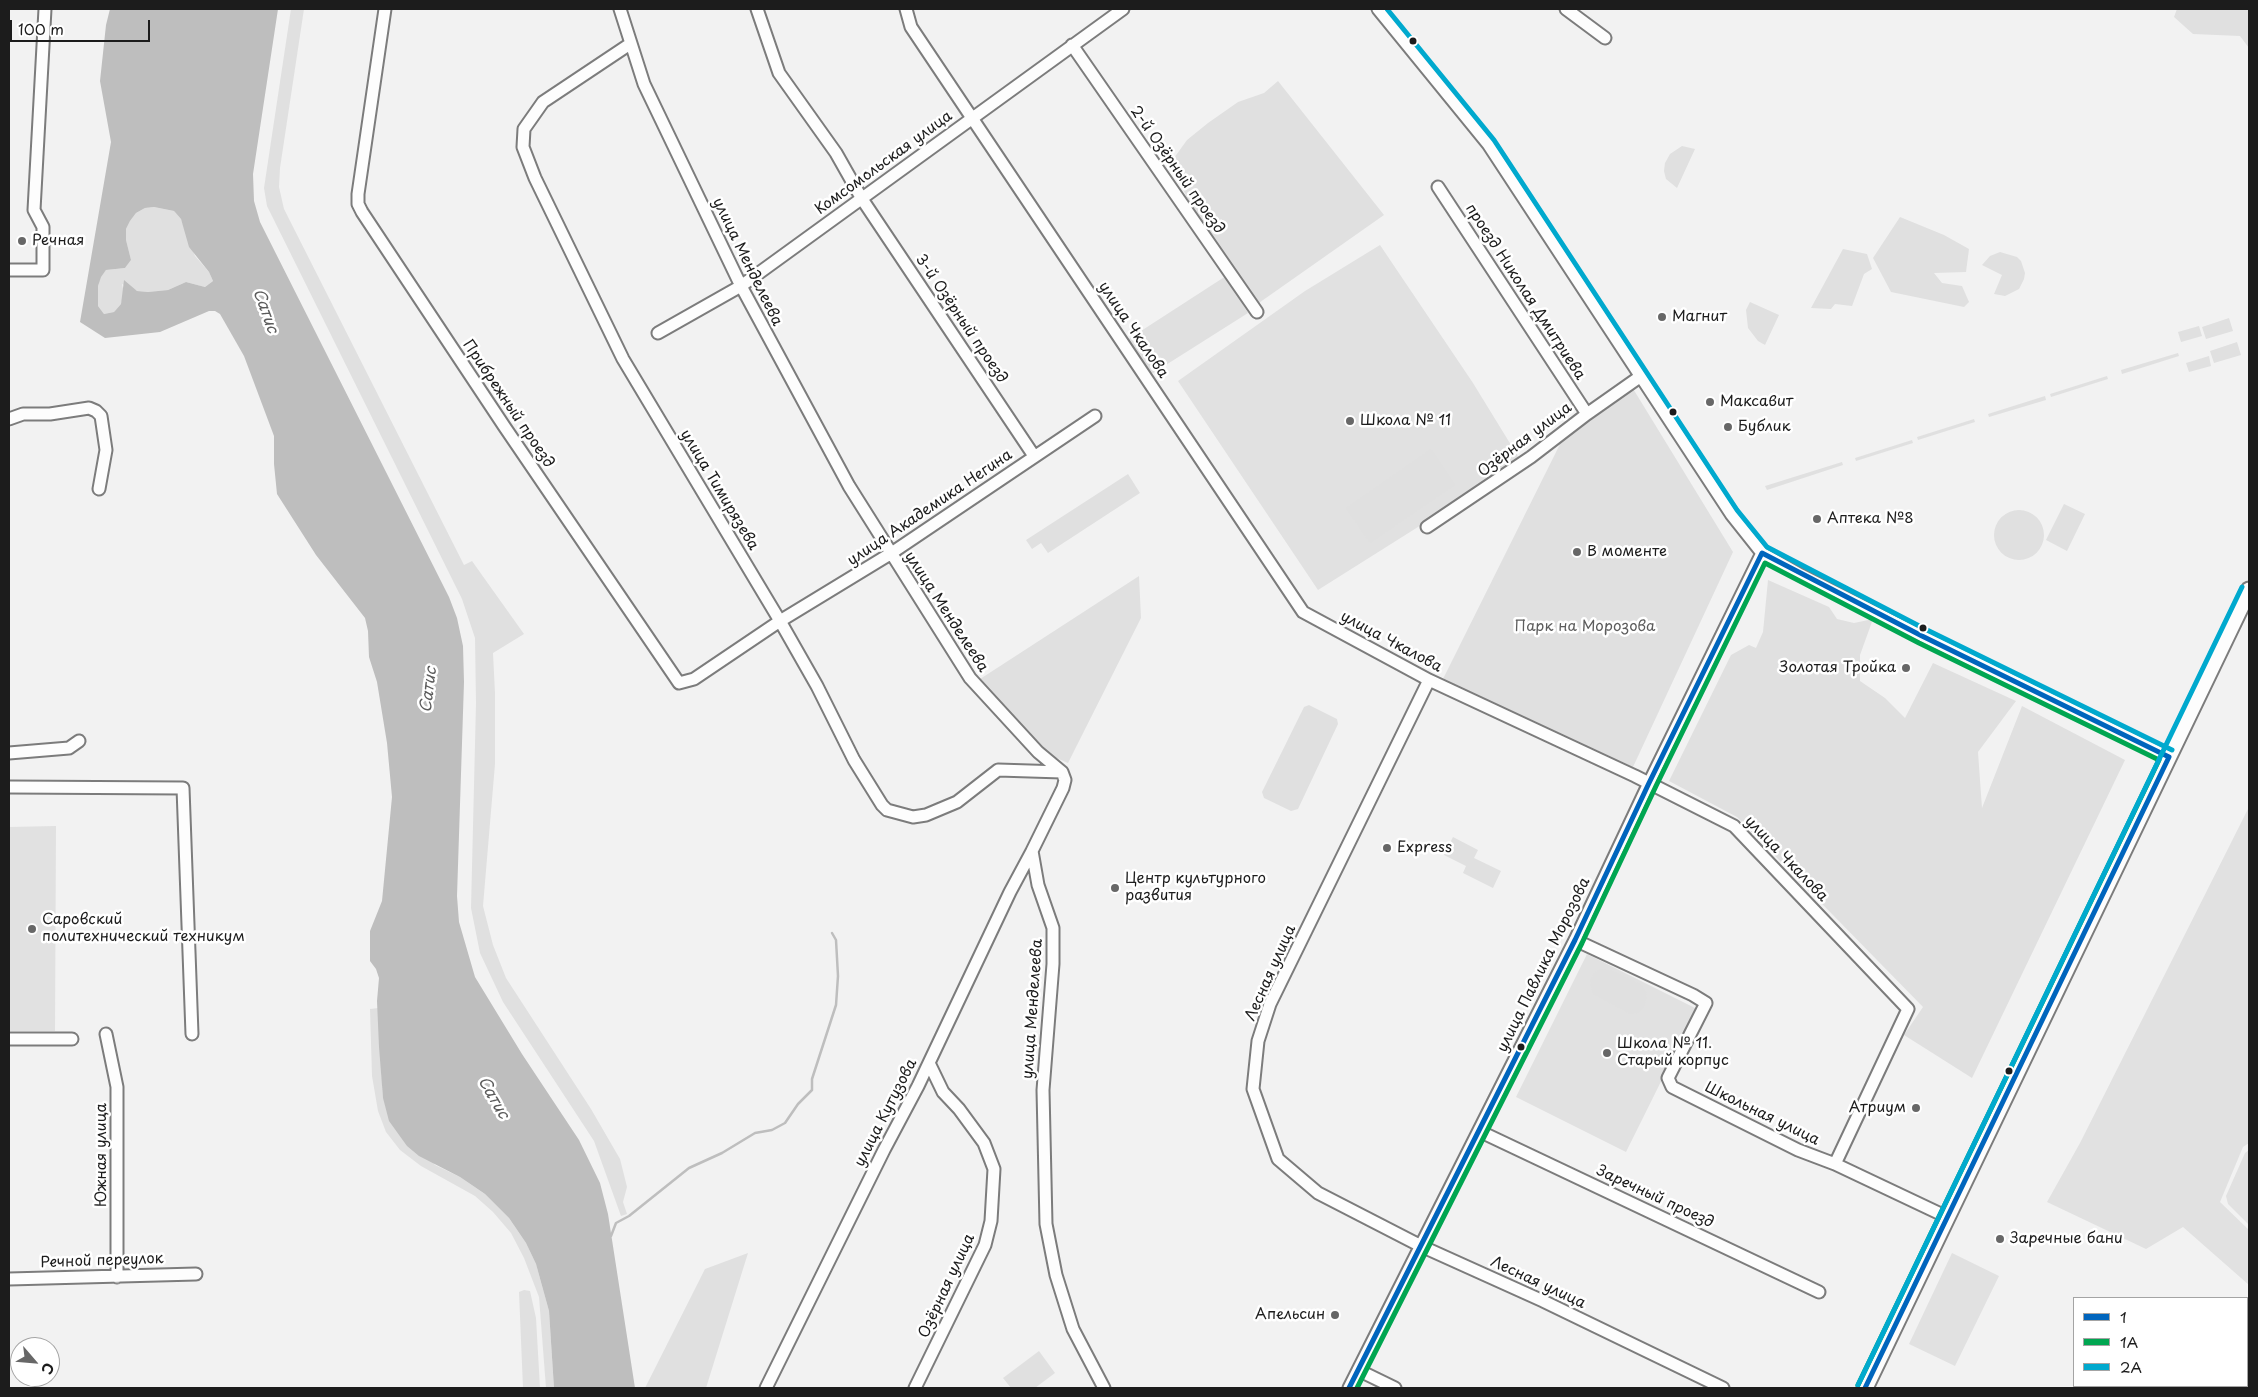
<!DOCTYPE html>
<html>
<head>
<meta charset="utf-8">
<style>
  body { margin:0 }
  #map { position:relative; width:2258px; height:1397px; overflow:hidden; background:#f2f2f2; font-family:"Playpen Sans",sans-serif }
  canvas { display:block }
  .frame { position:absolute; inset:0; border:10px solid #1c1c1c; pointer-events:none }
  .legend { position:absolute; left:2073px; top:1297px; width:175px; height:90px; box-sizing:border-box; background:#fff; border:1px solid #a4a4a4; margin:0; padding:6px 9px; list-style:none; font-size:15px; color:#1c1c1c }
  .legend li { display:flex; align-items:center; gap:10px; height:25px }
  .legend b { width:25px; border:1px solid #a4a4a4 }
  .north { position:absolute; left:10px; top:1337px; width:50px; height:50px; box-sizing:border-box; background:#fff; border:1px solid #a4a4a4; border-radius:50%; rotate:117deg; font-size:14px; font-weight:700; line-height:20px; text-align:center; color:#1c1c1c }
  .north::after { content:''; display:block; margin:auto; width:18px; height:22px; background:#676767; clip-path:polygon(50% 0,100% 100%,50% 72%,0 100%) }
  .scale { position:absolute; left:10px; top:20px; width:140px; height:22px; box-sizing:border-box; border:2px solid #1c1c1c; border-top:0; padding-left:6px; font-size:15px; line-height:18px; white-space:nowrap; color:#1c1c1c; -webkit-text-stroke:4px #fff; paint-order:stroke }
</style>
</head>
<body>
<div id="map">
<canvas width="2258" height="1397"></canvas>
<div class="frame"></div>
<ul class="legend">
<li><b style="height:6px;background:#0065bd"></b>1</li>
<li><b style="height:6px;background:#00a651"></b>1А</li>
<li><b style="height:6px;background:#00a9ce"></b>2А</li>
</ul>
<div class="north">С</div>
<div class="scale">100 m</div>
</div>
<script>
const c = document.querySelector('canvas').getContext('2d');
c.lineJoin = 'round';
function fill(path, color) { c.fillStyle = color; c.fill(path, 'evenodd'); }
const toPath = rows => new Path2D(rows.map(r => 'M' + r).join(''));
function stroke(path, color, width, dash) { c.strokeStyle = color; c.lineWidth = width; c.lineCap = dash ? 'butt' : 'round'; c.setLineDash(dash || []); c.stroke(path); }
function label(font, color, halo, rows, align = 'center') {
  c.font = font + ' "Playpen Sans",sans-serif'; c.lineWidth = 5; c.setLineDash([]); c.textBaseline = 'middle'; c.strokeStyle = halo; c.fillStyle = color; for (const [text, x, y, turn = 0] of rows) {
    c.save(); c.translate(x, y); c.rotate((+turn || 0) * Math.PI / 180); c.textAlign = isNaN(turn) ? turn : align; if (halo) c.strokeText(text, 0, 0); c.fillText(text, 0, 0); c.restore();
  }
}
fill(toPath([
  [1380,245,1473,383,1519,458,1464,498,1318,590,1178,381,1305,291],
  [2249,807,2249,1143,2243,1147,2220,1202,2249,1230,2249,1285,2183,1227,2146,1249,2047,1202,2080,1143],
  [56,826,55,1031,9,1031,9,827],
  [1587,954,1697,1009,1626,1152,1516,1097],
  [2249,1150,2249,1225,2228,1204,2226,1196,2245,1153],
  [1952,1253,1999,1276,1955,1366,1909,1344]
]), '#e1e1e1');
fill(toPath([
  [291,9,304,9,280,168,279,187,284,209,464,565,472,561,524,634,493,653,495,693,495,764,483,906,493,945,506,978,591,1109,620,1159,627,1187,623,1202,627,1214,621,1216,594,1141,503,1002,480,953,471,908,476,703,475,638,462,599,267,206,264,188],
  [2177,9,2249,9,2249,48,2240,36,2193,34,2174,17],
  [1278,81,1384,215,1256,305,1193,211,1178,178,1174,158,1187,140,1208,123,1238,102,1264,93],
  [1682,146,1695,149,1677,188,1666,179,1664,171,1665,163,1670,154],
  [154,207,174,211,181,219,195,256,209,272,213,281,205,287,186,282,168,290,148,292,137,291,122,284,124,293,121,304,114,312,104,314,98,306,98,286,100,277,106,270,125,268,131,260,126,240,126,229,130,221,136,213,145,208],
  [1900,217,1944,235,1969,249,1966,272,1934,273,1942,283,1962,286,1969,302,1964,307,1891,292,1873,258],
  [1843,249,1867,254,1872,269,1864,274,1852,306,1835,304,1831,309,1811,308],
  [2000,252,2017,257,2021,261,2025,273,2024,279,2019,289,2005,296,1994,294,2002,275,1982,265,1990,256],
  [1226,276,1248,313,1150,375,1127,340],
  [1750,302,1779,315,1765,345,1758,341,1748,328,1746,310],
  [2229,318,2233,331,2206,339,2202,327],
  [2199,326,2202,336,2181,342,2178,332],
  [2237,342,2241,355,2214,363,2210,351],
  [2178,353,2179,356,2122,374,2121,370],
  [2209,356,2211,366,2189,372,2186,363],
  [2107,376,2108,379,2051,397,2050,394],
  [1632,387,1733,552,1633,767,1443,679,1572,420],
  [2045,396,2046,400,1989,417,1988,414],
  [1974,419,1975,422,1918,440,1917,437],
  [1912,440,1913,443,1856,461,1855,458],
  [1431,449,1455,485,1370,543,1346,508],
  [1842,462,1843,465,1767,490,1765,486],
  [1128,474,1140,493,1048,553,1041,543,1032,549,1026,540],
  [2064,504,2085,514,2067,551,2046,540],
  '1994 535a25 25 0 1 1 50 0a25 25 0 1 1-50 0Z',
  [1139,576,1141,618,1068,763,1038,750,977,681],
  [1768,580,1829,607,1837,619,1854,623,1873,619,1860,655,1860,681,1885,698,1905,718,1933,663,2016,701,1978,752,1982,808,2022,706,2125,760,1972,1078,1904,1035,1923,1007,1737,817,1669,781,1731,655,1749,645,1756,648,1763,632],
  [1309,705,1337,719,1338,724,1298,809,1291,811,1264,798,1262,792,1304,707],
  [1453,837,1478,850,1474,858,1501,871,1493,888,1463,873,1466,866,1444,855],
  [1601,969,1613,971,1640,984,1647,994,1644,1007,1637,1013,1630,1014,1593,994,1590,981,1595,972],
  [378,1008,383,1098,435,1165,460,1177,485,1194,509,1218,526,1243,536,1264,549,1311,554,1388,546,1388,539,1297,524,1258,511,1233,493,1212,475,1196,421,1166,400,1150,386,1132,378,1111,372,1076,370,1009],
  [748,1253,706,1388,645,1388,705,1269],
  [524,1290,530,1291,536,1318,540,1388,523,1388,519,1292],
  [1039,1351,1055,1373,1035,1388,1011,1388,1003,1378]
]), '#e0e0e0');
fill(toPath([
  [110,9,278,9,253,174,254,201,260,222,449,597,457,618,463,646,464,682,457,896,459,922,475,977,522,1054,579,1140,600,1183,608,1214,635,1388,554,1388,549,1311,536,1264,526,1243,509,1218,485,1194,460,1177,419,1156,407,1146,389,1121,383,1098,379,1047,377,1001,379,978,376,969,370,961,370,931,382,901,392,797,387,743,377,682,369,657,368,631,365,618,316,555,277,494,274,464,274,436,244,356,220,314,215,311,209,311,160,332,105,338,80,322,111,142,100,81,106,25],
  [154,207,174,211,181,219,189,247,209,272,213,281,205,287,186,282,168,290,148,292,137,291,124,280,121,304,114,312,104,314,98,306,98,286,101,277,106,270,125,268,131,260,126,240,126,229,130,221,136,213,145,208]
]), '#bebebe');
stroke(toPath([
  [611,1236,616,1223,629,1216,689,1168,722,1153,755,1133,772,1130,785,1123,798,1104,812,1090,812,1079,836,1005,838,976,836,940,832,933]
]), '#bebebe', 2.5);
const minor = toPath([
  [385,9,358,194,358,204,362,212,504,426,679,683,694,679,780,621,890,554,1095,416],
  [620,9,644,84,741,286,849,486,970,678,1038,752,1062,772,1065,780,1063,788,1032,851,1038,885,1053,928,1053,964,1043,1090,1046,1224,1056,1275,1073,1329,1104,1388],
  [757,9,779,73,836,153,862,199,1034,456],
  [906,9,911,27,1303,612,1429,680,1635,776,1734,826,1908,1009,1835,1164],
  [1378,9,1488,144,1731,514,1762,553,1801,575,1922,636,2169,757],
  [1566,9,1605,38],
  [630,44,543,102,524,129,523,147,535,178,623,359,780,621,817,686,854,760,882,805,887,810,913,817,926,815,957,802,998,770,1062,772],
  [1072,45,1257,312],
  [1438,187,1587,414],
  [9,270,43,270,43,227,34,210,45,9],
  [658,333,741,286,1123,9],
  [9,419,23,414,50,414,89,408,96,411,101,416,106,450,99,489],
  [1427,527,1531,457,1587,414,1641,376],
  [1429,680,1270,1004,1258,1041,1253,1089,1278,1159,1318,1193,1421,1246,1543,1301,1723,1388],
  [9,753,69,748,79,741],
  [9,787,183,788,192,1034],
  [1575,940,1693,995,1706,1003,1668,1078,1672,1087,1798,1150,1835,1164,1947,1217],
  [106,1034,117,1087,117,1277],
  [9,1039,72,1039],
  [1479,1131,1819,1292],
  [9,1279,196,1274],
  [1358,1370,1395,1388],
  [766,1388,884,1150,918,1086,1010,892,1032,851],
  [915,1388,985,1245,991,1221,994,1169,984,1143,959,1109,943,1092,929,1063],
  [1349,1388,1575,940,1649,783,1762,553]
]);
const major = toPath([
  [1865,1388,2249,590]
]);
stroke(minor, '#7c7c7c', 15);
stroke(major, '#7c7c7c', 19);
stroke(minor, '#fdfdfd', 11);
stroke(major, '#fdfdfd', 15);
stroke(toPath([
  [1349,1388,1575,940,1649,783,1762,553,1922,636,2169,757,1865,1388]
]), '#0065bd', 5);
stroke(toPath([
  [1357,1388,1582,943,1656,786,1765,563,1919,643,2159,760,1858,1385]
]), '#00a651', 5);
stroke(toPath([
  [1387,9,1494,140,1737,510,1767,547,1925,629,2172,750],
  [1858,1385,2242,587]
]), '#00a9ce', 5);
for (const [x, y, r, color] of [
  [1413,41,4.5,"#1c1c1c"],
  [22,241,5,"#676767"],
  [1662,317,5,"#676767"],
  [1710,402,5,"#676767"],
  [1673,412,4.5,"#1c1c1c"],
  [1350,421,5,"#676767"],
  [1728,427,5,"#676767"],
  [1817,519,5,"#676767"],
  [1577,552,5,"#676767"],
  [1923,628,4.5,"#1c1c1c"],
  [1906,668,5,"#676767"],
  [1387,848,5,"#676767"],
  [1115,888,5,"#676767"],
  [32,929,5,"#676767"],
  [1521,1047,4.5,"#1c1c1c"],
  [1607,1053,5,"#676767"],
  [2009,1071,4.5,"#1c1c1c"],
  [1916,1108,5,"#676767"],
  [2000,1239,5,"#676767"],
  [1335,1315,5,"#676767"]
]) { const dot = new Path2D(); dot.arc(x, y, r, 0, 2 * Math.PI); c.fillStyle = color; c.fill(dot); stroke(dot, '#fff', 2); }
label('15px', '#1c1c1c', '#fff', [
  ["Комсомольская улица",884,163,-36],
  ["2-й Озёрный проезд",1177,170,55],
  ["улица Менделеева",747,262,64],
  ["проезд Николая Дмитриева",1525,292,57],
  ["3-й Озёрный проезд",961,319,56],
  ["улица Чкалова",1133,330,56],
  ["Прибрежный проезд",508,404,56],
  ["Озёрная улица",1525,440,-37],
  ["улица Тимирязева",719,490,59],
  ["улица Академика Негина",930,508,-34],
  ["улица Менделеева",946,612,57],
  ["улица Чкалова",1391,642,28],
  ["улица Чкалова",1786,859,46],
  ["улица Павлика Морозова",1544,965,-64],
  ["Лесная улица",1271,973,-66],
  ["улица Менделеева",1033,1009,-86],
  ["улица Кутузова",886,1113,-63],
  ["Школьная улица",1762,1114,26],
  ["Южная улица",102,1155,-90],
  ["Заречный проезд",1655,1197,25],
  ["Речной переулок",102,1261,-2],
  ["Лесная улица",1538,1283,25],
  ["Озёрная улица",947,1286,-65]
]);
label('15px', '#1c1c1c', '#fff', [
  ["Речная",32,241],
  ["Магнит",1672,317],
  ["Максавит",1720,402],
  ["Школа № 11",1360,421],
  ["Бублик",1738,427],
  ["Аптека №8",1827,519],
  ["В моменте",1587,552],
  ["Золотая Тройка",1896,668,"right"],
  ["Express",1397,848],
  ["Центр культурного",1125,879],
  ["развития",1125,896],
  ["Саровский",42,920],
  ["политехнический техникум",42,937],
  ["Школа № 11.",1617,1044],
  ["Старый корпус",1617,1061],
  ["Атриум",1906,1108,"right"],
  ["Заречные бани",2010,1239],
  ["Апельсин",1325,1315,"right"]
], 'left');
label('15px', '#5c5c5c', '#fff', [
  ["Парк на Морозова",1585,627]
]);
label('italic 16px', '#5b5b5b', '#fff', [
  ["Сатис",265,311,70],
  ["Сатис",429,690,-83],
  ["Сатис",493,1098,60]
]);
</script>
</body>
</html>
